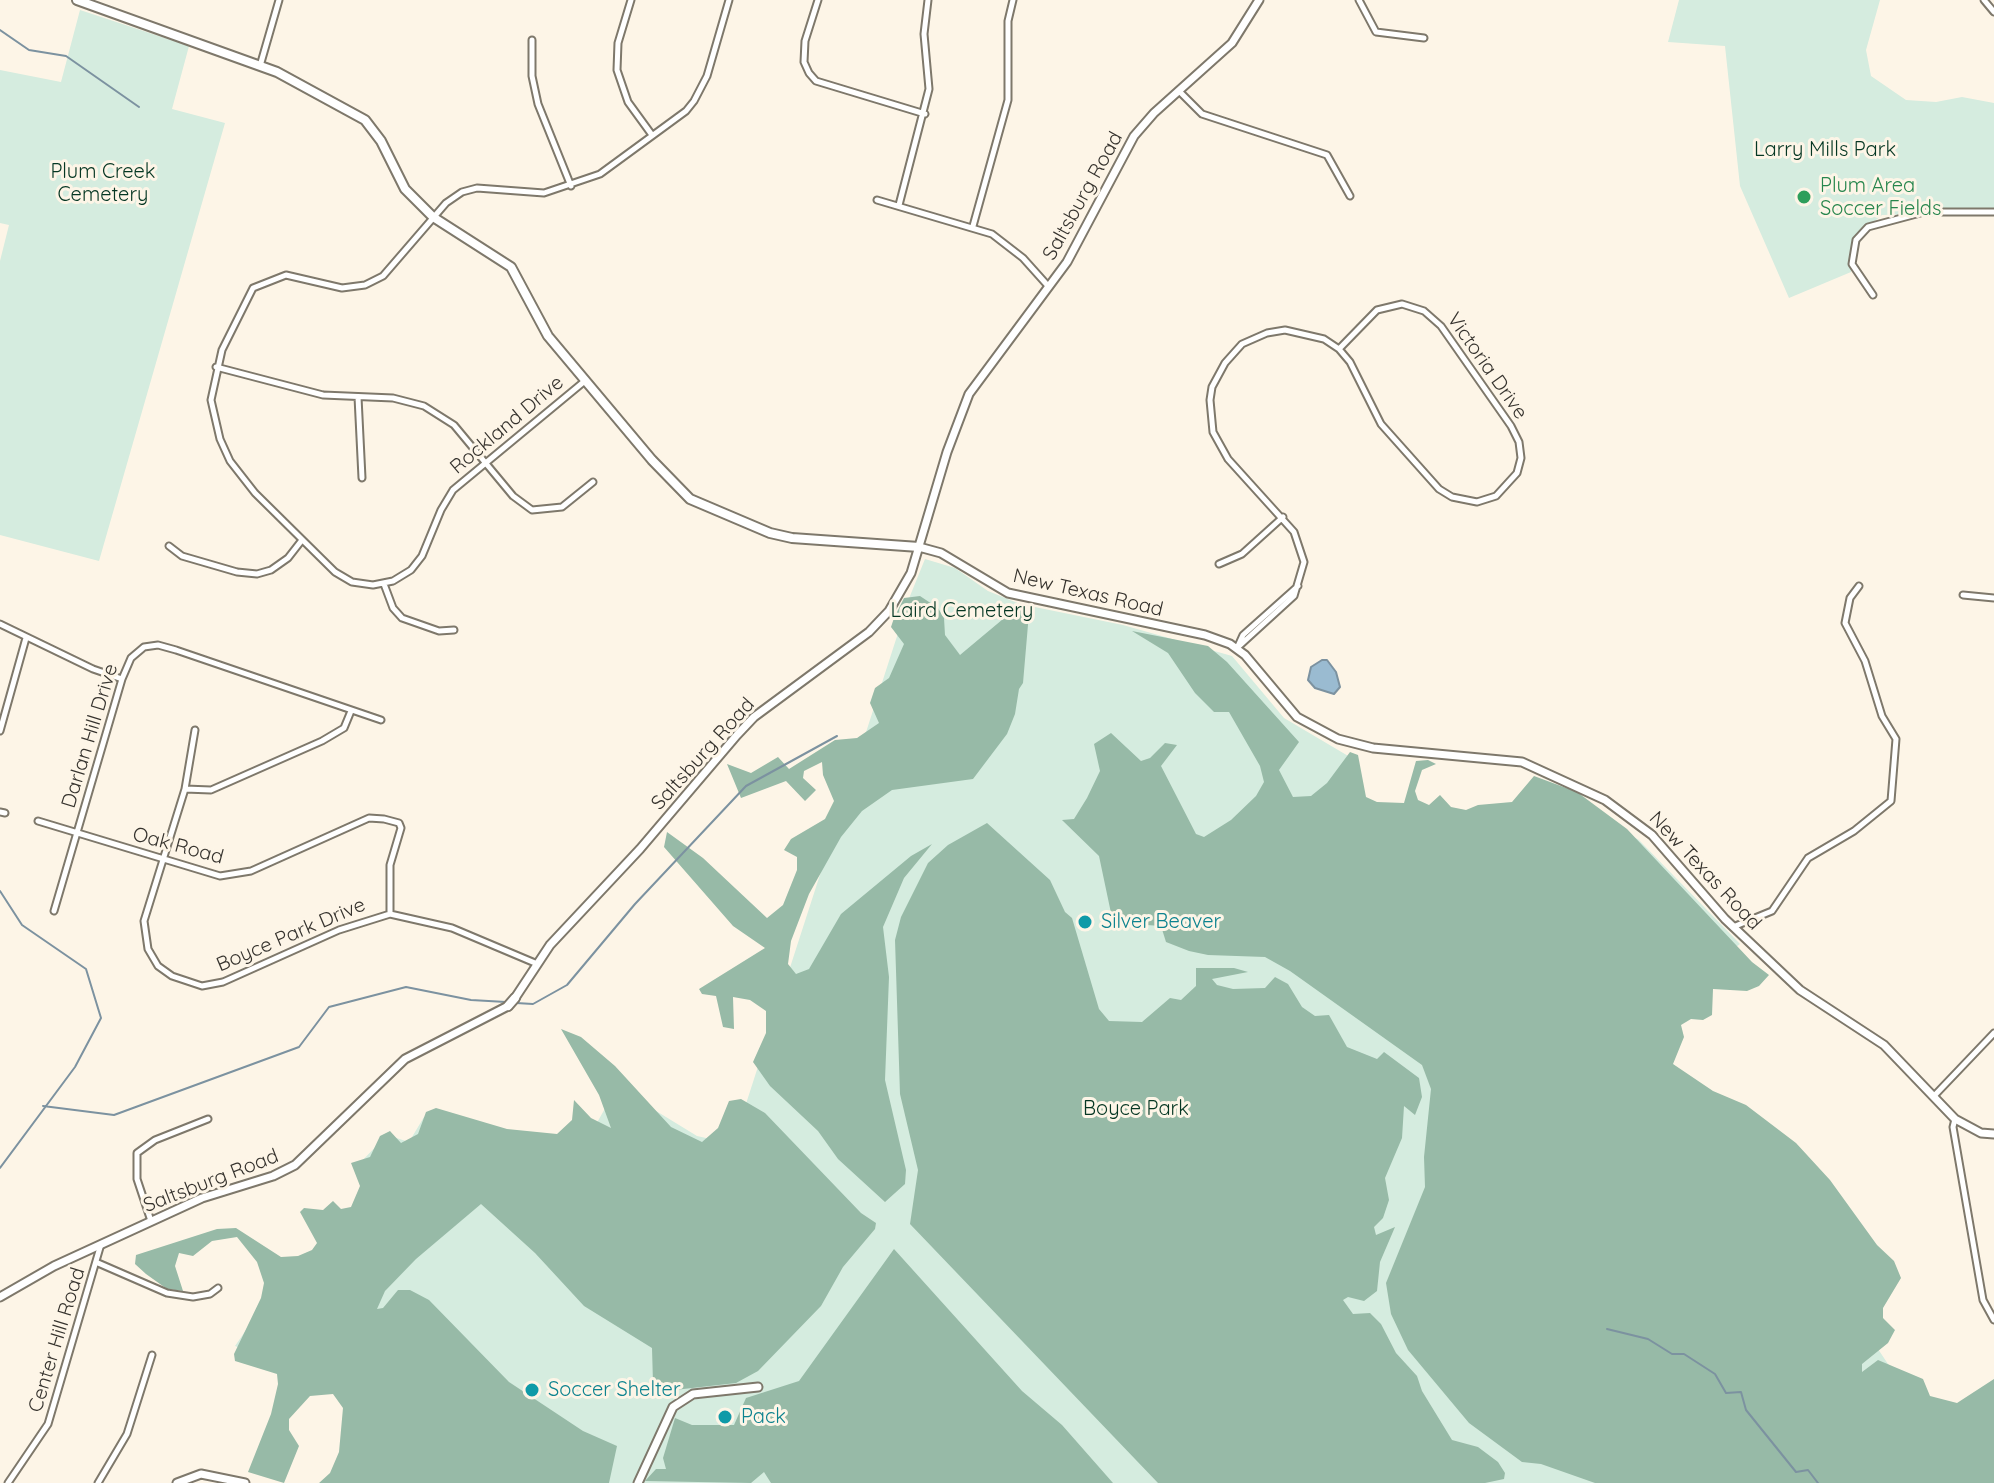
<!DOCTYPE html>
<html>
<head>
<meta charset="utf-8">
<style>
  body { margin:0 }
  canvas { display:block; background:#fdf5e7 }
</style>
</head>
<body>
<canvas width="1994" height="1483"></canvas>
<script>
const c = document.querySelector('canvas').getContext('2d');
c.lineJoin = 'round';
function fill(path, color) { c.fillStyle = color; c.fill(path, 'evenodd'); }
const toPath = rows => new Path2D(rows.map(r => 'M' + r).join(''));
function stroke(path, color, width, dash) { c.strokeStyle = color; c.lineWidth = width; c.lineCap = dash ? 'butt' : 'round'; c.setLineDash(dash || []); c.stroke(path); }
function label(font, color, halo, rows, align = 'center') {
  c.font = font + ' Quicksand,sans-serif'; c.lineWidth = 6; c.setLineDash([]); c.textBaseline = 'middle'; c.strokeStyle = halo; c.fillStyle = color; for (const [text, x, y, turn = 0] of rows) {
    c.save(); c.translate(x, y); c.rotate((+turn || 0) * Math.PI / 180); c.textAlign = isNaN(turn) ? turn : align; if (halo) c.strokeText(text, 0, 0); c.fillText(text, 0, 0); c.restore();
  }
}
fill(toPath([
  [1679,0,1880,0,1866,50,1871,76,1906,100,1936,102,1962,97,1994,103,1994,212,1882,215,1852,240,1851,272,1789,298,1740,186,1725,46,1668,42],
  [80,10,189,46,172,109,225,123,99,561,0,535,0,261,9,225,0,223,0,70,61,82],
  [925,559,955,568,988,591,1020,604,1123,625,1232,656,1284,718,1355,760,1358,810,1509,815,1540,784,1639,840,1740,944,1636,1022,1854,1313,1888,1364,1994,1459,1994,1483,337,1483,352,1390,235,1346,273,1291,383,1189,357,1166,387,1135,409,1142,424,1117,580,1153,617,1087,697,1136,733,1144,910,596]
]), '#d5ecdf');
fill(toPath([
  [920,596,938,608,944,618,945,635,960,655,1015,609,1026,607,1029,613,1023,683,1019,689,1015,714,1007,734,973,779,892,790,862,811,841,837,809,894,791,941,788,964,796,974,809,969,841,914,911,856,932,844,904,878,883,927,889,977,885,1080,906,1170,905,1184,885,1202,838,1159,818,1131,770,1086,753,1062,766,1033,766,1011,750,1000,733,997,734,1029,723,1027,716,996,702,994,699,989,765,948,733,926,664,847,667,832,703,858,767,918,783,905,797,870,797,857,784,850,791,839,825,819,834,801,823,775,822,762,804,771,803,778,816,790,805,801,786,781,741,798,727,764,751,773,778,757,789,769,835,740,857,738,879,723,870,703,875,688,889,678,904,644,891,627,894,618,904,598],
  [1132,631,1208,646,1227,662,1299,742,1279,770,1293,797,1311,796,1327,783,1350,752,1358,755,1366,797,1377,802,1404,803,1416,761,1428,760,1436,764,1422,770,1415,791,1418,800,1429,805,1440,795,1451,807,1466,810,1478,805,1512,802,1534,776,1577,792,1627,829,1752,962,1769,975,1759,986,1747,991,1713,989,1712,1015,1703,1020,1691,1019,1681,1025,1684,1037,1673,1064,1713,1091,1746,1105,1796,1143,1830,1180,1877,1245,1894,1261,1901,1278,1883,1308,1883,1318,1895,1330,1888,1343,1862,1364,1862,1372,1878,1360,1923,1379,1930,1396,1957,1403,1994,1379,1994,1483,1595,1483,1541,1464,1522,1462,1469,1423,1408,1350,1391,1314,1386,1283,1425,1187,1424,1157,1431,1089,1422,1065,1290,971,1265,957,1208,955,1189,951,1166,942,1161,926,1132,924,1111,913,1099,856,1062,820,1074,819,1087,798,1100,771,1094,744,1111,733,1141,761,1150,758,1165,743,1177,745,1161,766,1196,834,1204,837,1231,820,1256,796,1264,782,1260,766,1229,712,1214,712,1195,693,1168,653],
  [987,823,1050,880,1065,912,1072,918,1099,1009,1109,1021,1142,1022,1170,998,1181,1000,1196,986,1196,968,1234,968,1248,972,1212,979,1217,985,1233,989,1265,988,1275,977,1288,984,1302,1007,1315,1016,1329,1015,1347,1047,1377,1059,1384,1052,1419,1078,1422,1097,1415,1115,1404,1106,1402,1138,1385,1178,1389,1200,1383,1218,1374,1227,1376,1235,1395,1227,1380,1262,1377,1291,1364,1301,1348,1297,1343,1300,1353,1314,1370,1313,1381,1324,1396,1353,1417,1376,1422,1391,1452,1440,1478,1447,1498,1462,1505,1473,1504,1479,1485,1483,1158,1483,910,1224,918,1170,900,1094,895,940,901,917,928,863,948,845],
  [561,1029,581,1037,615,1066,671,1127,702,1142,718,1128,729,1101,741,1099,765,1113,861,1213,876,1223,875,1229,843,1267,821,1306,758,1371,736,1383,666,1391,653,1383,652,1348,584,1306,535,1253,481,1204,416,1259,385,1291,377,1309,383,1308,398,1290,410,1290,429,1300,509,1382,583,1431,617,1446,609,1483,319,1483,330,1473,339,1452,343,1408,333,1394,310,1396,289,1419,289,1430,299,1446,284,1483,248,1472,271,1414,278,1384,277,1374,235,1361,234,1354,261,1298,264,1283,257,1262,237,1237,212,1241,193,1256,179,1253,175,1266,183,1291,167,1289,146,1274,135,1264,136,1255,217,1229,236,1228,281,1257,298,1256,312,1250,317,1243,300,1212,304,1208,323,1210,333,1201,341,1209,351,1207,360,1186,351,1163,370,1157,380,1136,390,1131,401,1143,418,1134,426,1112,436,1108,507,1129,557,1134,572,1120,574,1100,591,1118,611,1128,599,1095],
  [894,1249,1022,1391,1062,1425,1113,1483,771,1483,764,1472,751,1483,645,1481,656,1469,666,1469,663,1458,675,1418,692,1425,734,1425,746,1398,799,1381]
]), '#97baa7');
const water = toPath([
  [1322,660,1327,660,1336,672,1340,687,1334,694,1315,688,1308,680,1311,667,1322,660]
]);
fill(water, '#9abbd1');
stroke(water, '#7c92a0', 2);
stroke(toPath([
  [0,30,29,50,66,56,139,107],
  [0,891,22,925,86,969,101,1018,75,1067,0,1168],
  [516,1003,533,1004,567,985,635,904,746,786,837,736],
  [43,1106,114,1115,299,1047,329,1007,406,987,471,1000,506,1002],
  [1607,1329,1648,1339,1672,1354,1684,1354,1715,1374,1726,1393,1741,1392,1746,1410,1796,1472,1808,1470,1818,1483]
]), '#7c92a0', 2);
const street = toPath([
  [631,0,618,43,617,70,628,102,652,135],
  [818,0,805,41,804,62,809,73,816,81,925,114],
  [1359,0,1376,32,1424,38],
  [1984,0,1994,12],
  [532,40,532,76,538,104,571,186],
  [260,66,279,0],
  [1179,91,1202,114,1327,155,1350,196],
  [877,200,992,234,1023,258,1049,287],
  [899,205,929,89,924,34,928,0],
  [973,226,1008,100,1008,21,1013,0],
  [1873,295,1852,264,1856,240,1868,227,1924,212,1994,212],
  [216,367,323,395,393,398,424,406,454,425,513,496,532,510,562,507,593,482],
  [586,380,453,490,441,510,422,556,411,570,393,581,373,585,352,582,335,572,255,493,230,461,220,439,211,400,222,350,253,288,286,275,342,288,365,285,383,276,446,203,462,192,477,188,544,193,600,174,686,111,694,101,707,76,729,0],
  [358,397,362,478],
  [169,546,182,556,237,572,257,574,271,570,288,558,302,540],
  [1219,564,1242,554,1283,517],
  [384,584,393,608,402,618,439,631,454,630],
  [1963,595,1994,598],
  [0,624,93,669,122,679],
  [1238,646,1243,635,1298,586],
  [1237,648,1294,596,1304,562,1294,532,1228,459,1213,432,1210,400,1212,387,1225,363,1242,344,1267,333,1285,330,1324,339,1339,349,1350,362,1381,424,1439,489,1452,497,1477,502,1496,496,1517,473,1521,458,1519,442,1511,426,1441,326,1424,311,1402,304,1377,310,1339,349],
  [195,730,185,789,144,921,148,949,158,966,172,976,202,986,223,982,339,930,390,914,452,928,535,963],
  [0,731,26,638],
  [185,789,211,790,322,741,344,728,351,711],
  [0,812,5,813],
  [38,821,220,876,251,871,369,818,384,819,399,823,401,828,390,865,390,914],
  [54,911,122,679,131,658,144,647,158,645,176,650,381,720],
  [1733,927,1772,911,1808,858,1854,831,1891,801,1896,739,1882,716,1865,661,1845,623,1850,598,1859,586],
  [1934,1096,1994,1033],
  [1955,1119,1953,1127,1983,1300,1994,1320],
  [151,1221,137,1179,137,1153,155,1140,208,1119],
  [98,1263,167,1293,193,1297,210,1294,218,1288],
  [8,1483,48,1424,101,1244],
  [98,1483,127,1434,152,1355]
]);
const secondary = toPath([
  [919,547,941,553,1008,593,1205,635,1230,644,1245,655,1297,717,1338,739,1373,748,1522,762,1605,800,1652,835,1725,919,1800,990,1884,1045,1955,1119,1981,1133,1994,1134],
  [515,998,550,945,640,849,737,735,754,717,869,632,889,611,911,573,947,452,969,394,1067,262,1134,136,1154,113,1232,43,1259,0],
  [0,1297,54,1266,202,1198,273,1176,295,1165,405,1059,508,1006],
  [177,1483,201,1474,245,1483],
  [638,1483,673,1407,693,1394,758,1387]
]);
const primary = toPath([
  [77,0,277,72,365,120,381,141,405,189,433,217,511,267,548,336,652,460,690,499,770,533,792,538,919,547],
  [508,1006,515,998]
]);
stroke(street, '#7e786b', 9);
stroke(secondary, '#7e786b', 11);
stroke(primary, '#7e786b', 12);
stroke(street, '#fff', 5);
stroke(secondary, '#fff', 7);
stroke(primary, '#fff', 8);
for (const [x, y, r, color] of [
  [1804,197,8,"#2e9e5b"],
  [1085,922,8,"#0f9aa8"],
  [532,1390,8,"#0f9aa8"],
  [725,1417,8,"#0f9aa8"]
]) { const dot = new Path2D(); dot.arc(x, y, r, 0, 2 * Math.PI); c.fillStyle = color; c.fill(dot); stroke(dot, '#fdf5e7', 3); }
label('20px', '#053723', '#fdf5e7', [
  ["Larry Mills Park",1825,150],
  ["Plum Creek",103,172],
  ["Cemetery",103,195],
  ["Laird Cemetery",962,611],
  ["Boyce Park",1136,1109]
]);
label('20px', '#27864d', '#fdf5e7', [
  ["Plum Area",1820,186],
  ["Soccer Fields",1820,209]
], 'left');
label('20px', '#36332e', '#fdf5e7', [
  ["Saltsburg Road",1083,196,-61],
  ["Victoria Drive",1487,366,55],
  ["Rockland Drive",507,425,-40],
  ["New Texas Road",1088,593,13],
  ["Darlan Hill Drive",90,736,-73],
  ["Saltsburg Road",703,754,-48],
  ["Oak Road",178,846,15],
  ["New Texas Road",1705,871,47],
  ["Boyce Park Drive",291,935,-23],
  ["Saltsburg Road",211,1181,-21],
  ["Center Hill Road",57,1340,-73]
]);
label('20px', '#0d838f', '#fdf5e7', [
  ["Silver Beaver",1101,922],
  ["Soccer Shelter",548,1390],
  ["Pack",741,1417]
], 'left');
</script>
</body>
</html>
